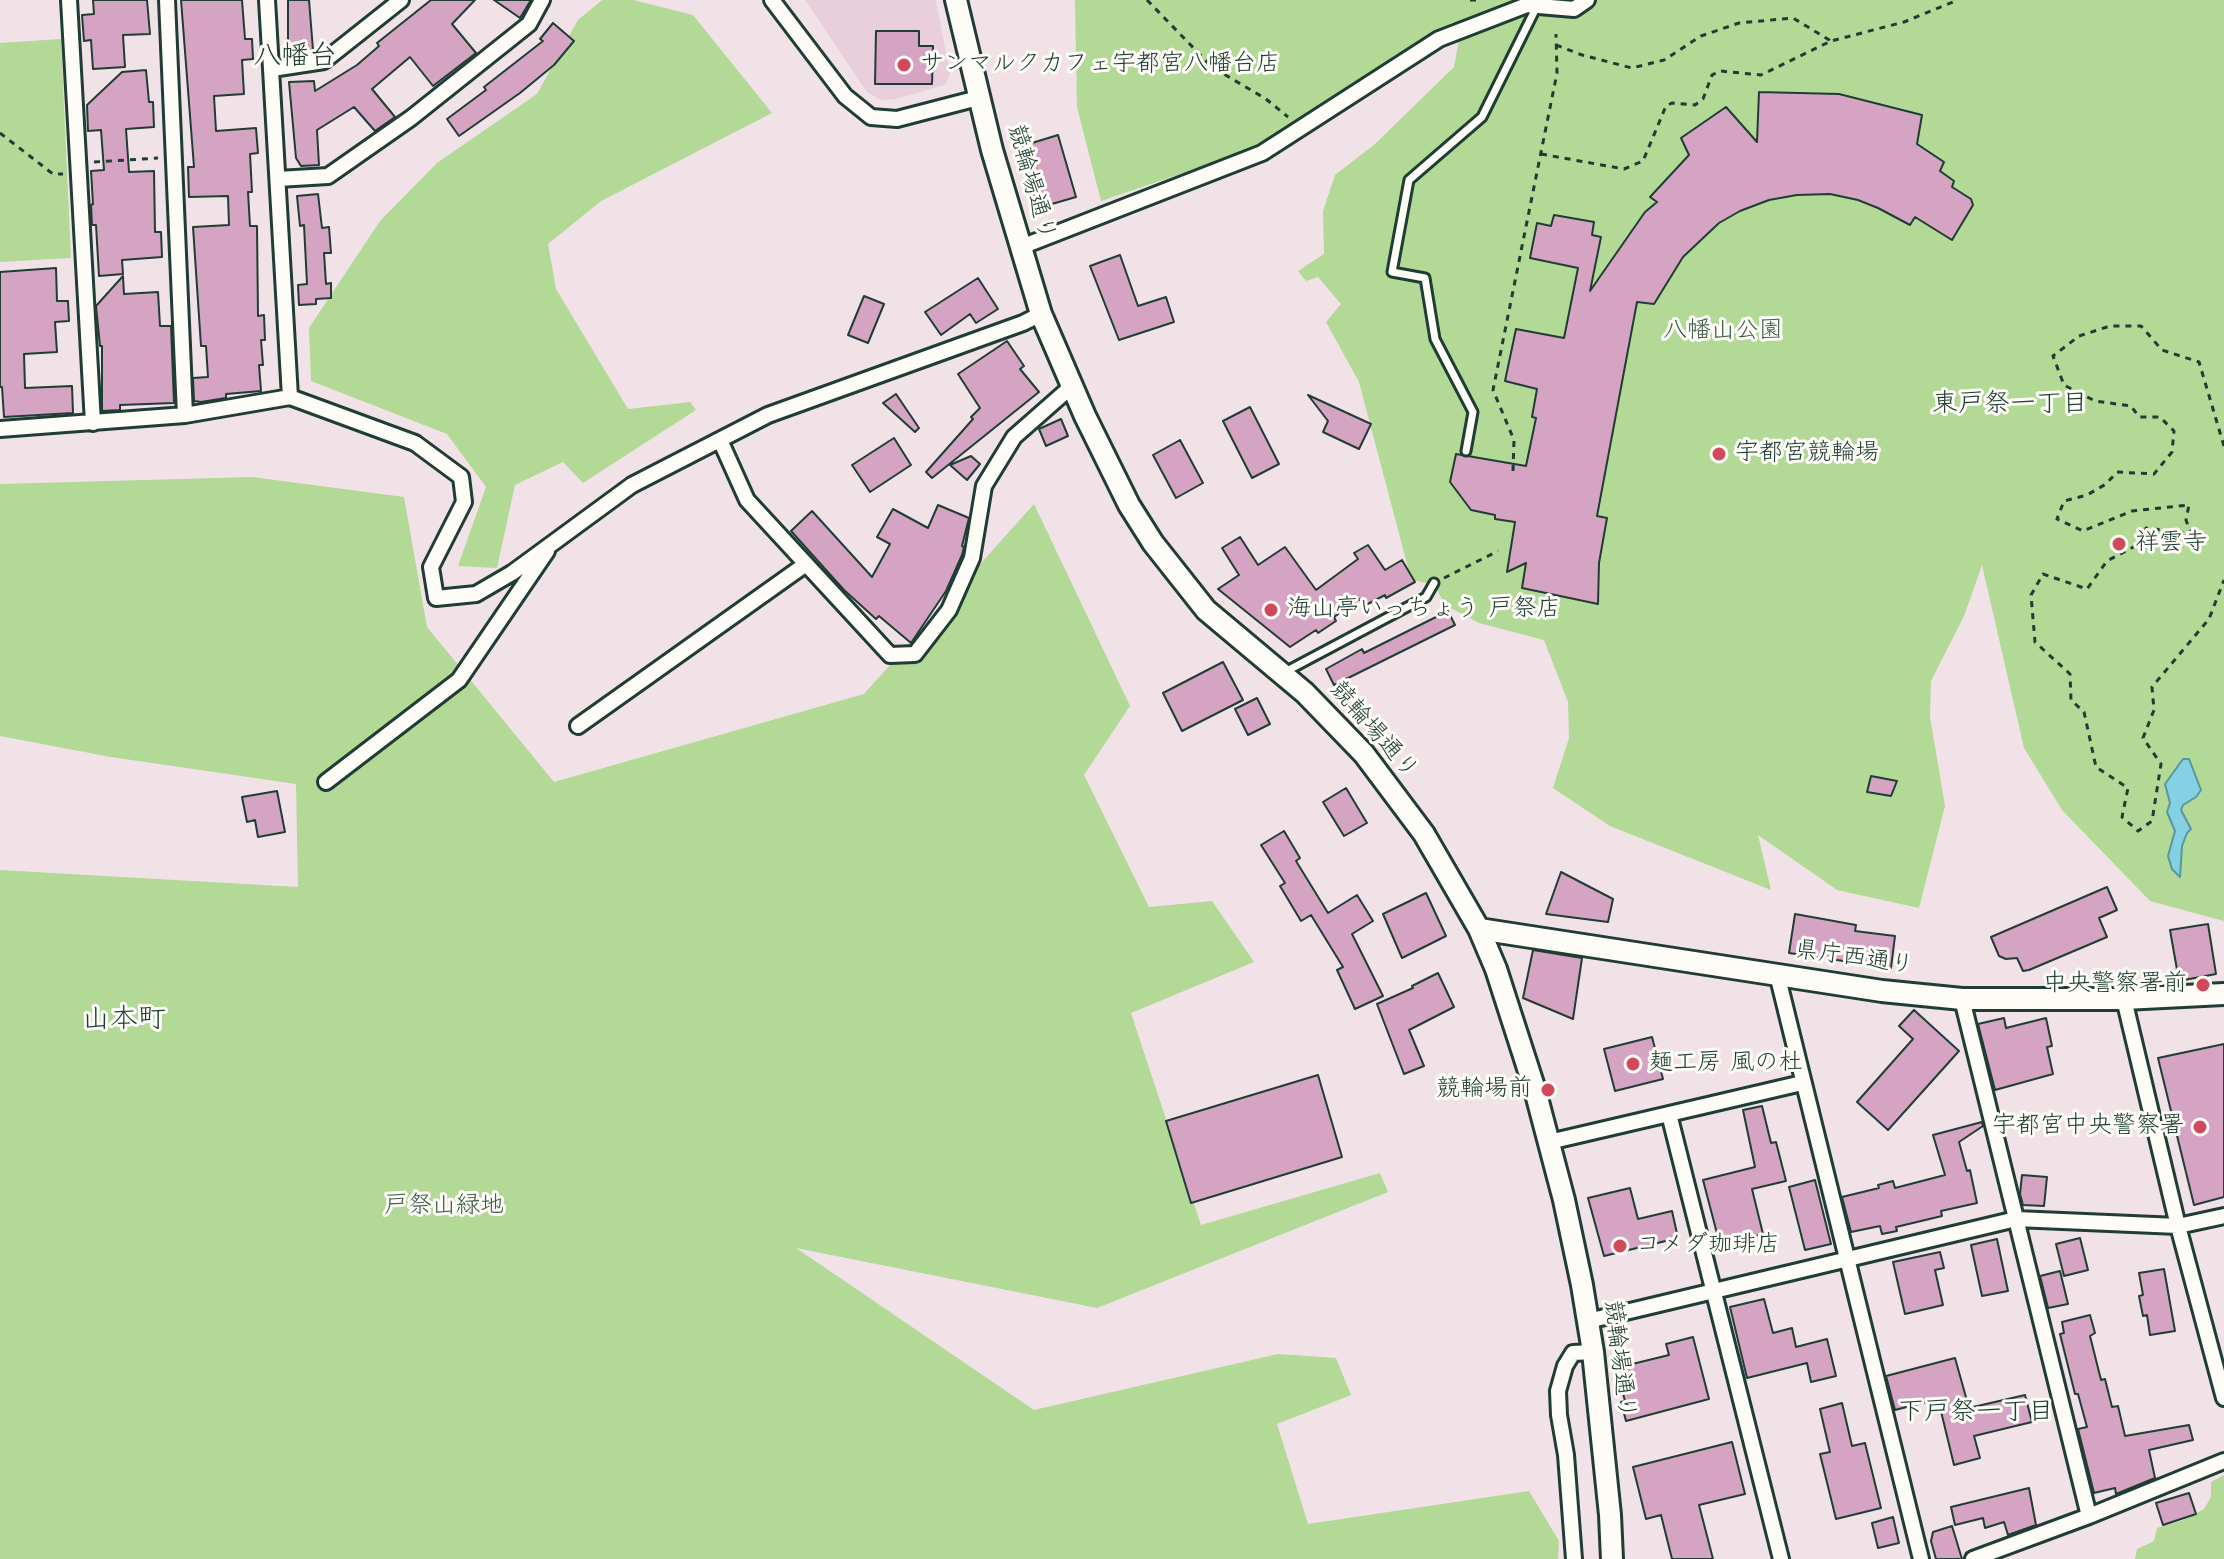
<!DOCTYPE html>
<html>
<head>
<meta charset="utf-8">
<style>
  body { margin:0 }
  canvas { display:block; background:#f1e2e7 }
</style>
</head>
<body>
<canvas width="2224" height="1559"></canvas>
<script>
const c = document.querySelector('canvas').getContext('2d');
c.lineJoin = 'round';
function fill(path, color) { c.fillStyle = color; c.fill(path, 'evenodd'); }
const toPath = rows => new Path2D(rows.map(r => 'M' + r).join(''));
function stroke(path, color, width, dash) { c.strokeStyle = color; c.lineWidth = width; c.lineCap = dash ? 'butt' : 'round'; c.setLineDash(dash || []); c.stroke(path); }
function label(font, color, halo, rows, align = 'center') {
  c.font = font + ' "Architects Daughter","Klee One",sans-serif'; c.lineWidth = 6; c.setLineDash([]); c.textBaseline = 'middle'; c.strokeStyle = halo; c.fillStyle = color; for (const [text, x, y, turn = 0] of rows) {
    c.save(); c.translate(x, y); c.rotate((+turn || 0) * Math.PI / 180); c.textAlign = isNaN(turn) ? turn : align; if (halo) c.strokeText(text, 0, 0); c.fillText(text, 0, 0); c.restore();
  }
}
fill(toPath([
  [805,0,936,0,950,74,945,85,896,99,881,100,867,92]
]), '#e9cfdc');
fill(toPath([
  [602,0,633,0,693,15,772,113,601,201,548,244,556,289,628,409,690,402,696,410,583,483,563,462,515,485,497,568,458,566,486,487,447,434,311,381,309,328,380,221,437,163,537,94,578,20],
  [1075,0,2224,0,2224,921,2150,901,2062,810,2024,748,1982,565,1964,616,1931,681,1930,717,1945,806,1919,908,1837,890,1758,835,1771,890,1610,826,1553,788,1569,738,1568,702,1544,640,1479,623,1445,605,1435,586,1411,579,1359,382,1326,322,1341,304,1318,277,1306,281,1298,271,1324,254,1323,211,1335,175,1375,144,1454,67,1459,40,1453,22,1265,145,1101,201,1077,107],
  [61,39,71,258,0,262,0,43],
  [252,477,404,497,427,627,554,782,864,694,1034,504,1130,706,1084,775,1149,907,1212,901,1254,962,1131,1013,1201,1225,1380,1173,1388,1192,1097,1308,796,1248,1034,1410,1278,1354,1336,1358,1351,1395,1277,1424,1308,1524,1529,1491,1559,1541,1558,1559,0,1559,0,870,298,887,296,784,111,757,0,736,0,484],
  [2224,1475,2224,1559,2135,1559,2137,1549,2154,1541,2157,1528,2181,1521,2204,1509,2211,1497,2211,1482]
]), '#b2d995');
const water = toPath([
  [2183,759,2189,759,2201,790,2196,797,2183,805,2181,810,2191,829,2187,833,2182,846,2180,877,2172,869,2168,856,2175,831,2167,812,2170,803,2165,784,2183,759]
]);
fill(water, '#83d1e2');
stroke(water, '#5b969c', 2);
const building = toPath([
  [93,0,147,0,150,34,123,35,125,67,93,69,91,40,84,41,82,15,94,14,93,0],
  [181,0,242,0,245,39,252,39,253,59,242,60,244,94,214,96,216,131,256,128,258,153,250,154,252,192,248,192,250,226,257,226,258,316,264,315,265,340,261,340,263,365,259,365,261,391,226,394,226,398,201,402,194,401,193,378,208,377,206,346,201,346,193,227,229,225,228,196,189,197,188,167,194,167,181,0],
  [288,0,309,0,313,50,288,51,288,0],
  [431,0,475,0,452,24,476,53,433,86,410,57,372,89,395,117,375,131,354,107,317,130,319,165,301,166,296,158,289,82,314,81,315,91,357,65,379,46,377,43,431,0],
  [494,0,531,0,520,18,494,0],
  [553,23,574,41,554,65,520,93,459,136,447,119,486,90,484,87,543,41,540,39,553,23],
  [876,31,919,31,919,46,933,46,932,84,875,84,876,31],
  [146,70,149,102,153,102,154,127,126,129,129,172,154,171,155,232,161,232,162,257,122,260,123,274,99,276,96,225,92,225,91,205,93,204,91,171,104,170,101,130,88,131,87,105,122,72,146,70],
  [1759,92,1839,94,1922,115,1917,144,1944,162,1940,171,1954,181,1952,187,1971,199,1973,205,1952,240,1915,217,1910,225,1878,208,1858,200,1830,194,1797,195,1769,200,1740,211,1719,223,1683,257,1654,304,1637,302,1597,516,1607,518,1599,563,1598,604,1522,588,1526,563,1507,572,1515,522,1495,519,1495,515,1471,510,1450,482,1456,454,1526,466,1536,418,1532,417,1537,389,1505,381,1516,329,1564,338,1578,268,1530,258,1537,223,1551,226,1554,215,1594,222,1592,235,1601,237,1590,291,1645,212,1657,202,1650,197,1689,155,1681,138,1726,107,1757,142,1759,92],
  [1058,135,1076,197,1038,208,1019,147,1058,135],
  [318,194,322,228,329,227,331,253,324,253,326,284,331,283,331,298,316,299,316,304,299,305,298,285,307,284,304,225,300,226,297,196,318,194],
  [1120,255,1138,306,1166,297,1174,322,1119,340,1090,266,1120,255],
  [56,268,57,301,68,301,69,321,55,322,57,352,24,354,25,388,72,386,73,413,4,417,2,387,0,387,0,272,56,268],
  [123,276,124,294,158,292,160,326,171,326,174,403,120,405,120,410,102,411,102,346,100,346,96,306,123,276],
  [978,278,998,309,976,323,970,314,941,335,925,312,978,278],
  [864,296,884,304,868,343,848,335,864,296],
  [1007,341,1024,366,1020,369,1039,392,932,478,926,472,973,419,971,417,980,408,958,374,1007,341],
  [896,394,919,428,915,432,883,403,896,394],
  [1308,395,1371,424,1359,449,1323,432,1328,421,1308,395],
  [1250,407,1279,464,1252,478,1223,421,1250,407],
  [1061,419,1068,436,1046,446,1039,429,1061,419],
  [894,438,911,465,870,492,852,465,894,438],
  [1180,440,1203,483,1176,498,1153,455,1180,440],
  [971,456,980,464,967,480,950,465,971,456],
  [938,505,969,518,962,546,964,547,962,555,946,591,911,643,879,616,876,619,844,590,791,531,812,511,872,577,890,544,877,537,893,509,928,528,938,505],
  [1240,537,1258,565,1285,547,1316,590,1358,559,1354,553,1368,545,1385,570,1402,560,1415,582,1386,598,1385,595,1364,606,1360,599,1334,617,1336,621,1318,633,1316,630,1290,647,1218,589,1239,575,1222,548,1240,537],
  [1448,611,1455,625,1334,685,1326,669,1362,649,1364,653,1448,611],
  [1223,662,1243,700,1182,731,1163,693,1223,662],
  [1257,698,1270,724,1248,735,1235,709,1257,698],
  [1871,776,1897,781,1891,796,1867,792,1871,776],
  [1346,788,1367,823,1344,836,1323,802,1346,788],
  [277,791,285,832,258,837,255,820,247,822,242,797,277,791],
  [1284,831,1300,858,1296,861,1328,913,1357,895,1373,921,1352,934,1383,996,1355,1009,1337,970,1343,967,1311,915,1301,921,1280,886,1285,883,1261,845,1284,831],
  [1561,872,1613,899,1608,922,1546,914,1561,872],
  [2107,887,2117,910,2099,918,2107,937,2029,970,2023,971,2017,958,2006,959,1999,956,1991,937,2107,887],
  [1426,893,1446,936,1402,958,1383,914,1426,893],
  [1795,914,1856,925,1855,931,1895,936,1891,968,1789,953,1795,914],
  [2208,924,2216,974,2179,981,2170,930,2208,924],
  [1533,950,1582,958,1573,1019,1523,998,1533,950],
  [1438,973,1454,1007,1409,1030,1424,1066,1404,1074,1377,1004,1413,988,1412,986,1438,973],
  [1914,1010,1959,1051,1888,1130,1857,1102,1913,1039,1899,1026,1914,1010],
  [2004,1018,2006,1028,2046,1018,2052,1046,2047,1047,2053,1074,1995,1090,1978,1024,2004,1018],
  [1652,1037,1663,1079,1615,1091,1604,1049,1652,1037],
  [2224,1044,2224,1197,2194,1205,2158,1058,2224,1044],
  [1318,1075,1342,1157,1191,1203,1166,1121,1318,1075],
  [1762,1106,1771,1143,1776,1142,1786,1181,1752,1189,1763,1234,1720,1245,1703,1180,1755,1167,1743,1110,1762,1106],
  [1982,1122,1983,1126,1959,1142,1967,1171,1970,1170,1977,1203,1941,1211,1942,1216,1896,1227,1897,1231,1882,1234,1880,1226,1851,1232,1842,1197,1879,1188,1878,1185,1893,1181,1895,1188,1945,1175,1933,1135,1982,1122],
  [2022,1175,2047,1177,2044,1206,2023,1205,2020,1194,2022,1175],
  [1815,1180,1831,1244,1805,1250,1789,1187,1815,1180],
  [1630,1188,1638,1219,1672,1211,1678,1238,1604,1256,1588,1198,1630,1188],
  [2080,1238,2088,1270,2064,1276,2056,1244,2080,1238],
  [1997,1239,2008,1291,1982,1296,1971,1245,1997,1239],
  [1940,1252,1944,1268,1935,1270,1943,1305,1905,1314,1893,1262,1940,1252],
  [2164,1269,2175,1331,2150,1335,2147,1315,2143,1316,2139,1296,2143,1295,2139,1273,2164,1269],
  [2060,1271,2068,1304,2048,1308,2040,1276,2060,1271],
  [1764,1299,1773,1333,1792,1328,1796,1347,1827,1339,1836,1376,1811,1382,1807,1363,1747,1378,1730,1307,1764,1299],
  [2090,1315,2095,1333,2090,1336,2101,1380,2105,1379,2112,1407,2118,1406,2125,1436,2189,1425,2193,1440,2149,1450,2155,1478,2116,1494,2115,1488,2094,1493,2078,1429,2087,1427,2078,1394,2075,1394,2060,1334,2064,1333,2062,1322,2090,1315],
  [1693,1337,1709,1399,1626,1421,1621,1402,1625,1401,1616,1368,1669,1355,1666,1344,1693,1337],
  [1955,1358,1969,1408,2025,1395,2032,1422,1974,1436,1980,1458,1954,1465,1938,1399,1895,1410,1886,1376,1955,1358],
  [1842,1403,1852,1446,1865,1443,1881,1508,1836,1519,1820,1454,1830,1452,1820,1409,1842,1403],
  [1732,1442,1745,1494,1699,1505,1713,1559,1672,1559,1661,1515,1646,1519,1633,1467,1732,1442],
  [2029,1488,2036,1525,2008,1535,2004,1522,1985,1528,1983,1518,1955,1525,1951,1507,2029,1488],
  [2189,1493,2196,1514,2163,1525,2156,1503,2189,1493],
  [1893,1517,1899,1543,1878,1548,1872,1523,1893,1517],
  [1952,1526,1962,1559,1936,1559,1931,1541,1933,1532,1952,1526]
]);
fill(building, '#d5a4c3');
stroke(building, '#1f3d34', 2);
const lane = toPath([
  [1466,451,1473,412,1435,339,1425,278,1392,272,1409,180,1482,117,1537,6],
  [1283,673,1426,597,1434,583]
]);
const street = toPath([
  [69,0,93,423],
  [167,0,185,415],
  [267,0,290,397],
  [772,0,845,96,871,117,897,119,978,98],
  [272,69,324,61,401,0],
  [278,179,328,176,411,118,529,24,542,0],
  [1021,247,1262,153,1439,39,1527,5,1574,9,1587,0],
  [0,429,185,415,290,397,415,443,461,477,464,502,431,567,436,598,476,594,512,573,632,485,768,415,1023,323,1041,314],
  [720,440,747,500,890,655,915,654,949,610,972,558,984,486,1014,437,1072,386],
  [578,726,806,564],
  [326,782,459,680,547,551],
  [1777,974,1921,1559],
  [1962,999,2089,1516],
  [2124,999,2178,1226,2224,1398],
  [1669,1114,1781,1559],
  [1549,1142,1802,1083],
  [1588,1321,2016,1219,2178,1226,2224,1216],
  [1574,1559,1566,1455,1559,1415,1558,1391,1565,1366,1573,1353,1593,1352],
  [1973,1559,2089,1516,2224,1461]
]);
const secondary = toPath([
  [956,0,992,150,1041,314,1085,416,1129,505,1153,543,1206,610,1305,693,1364,754,1424,834,1479,929,1496,969,1535,1090,1564,1200,1582,1285,1593,1352,1610,1515,1612,1559],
  [1479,929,1882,991,1962,999,2124,999,2224,994]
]);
stroke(lane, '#1f3d34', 13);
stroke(street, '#1f3d34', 20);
stroke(secondary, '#1f3d34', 26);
stroke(toPath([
  [1147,0,1212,67,1266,99,1288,117],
  [1470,0,1477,0],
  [1556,45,1582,55,1632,68,1664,60,1701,36,1739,23,1793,18,1831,41],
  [0,133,53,174,63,174],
  [1541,154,1624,169,1643,161,1666,106,1672,103,1695,105,1703,99,1712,75,1720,71,1761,75,1831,41,1904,22,1958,0],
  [94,162,158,158],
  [2224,446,2199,362,2162,350,2141,326,2110,326,2079,336,2053,356,2064,385,2095,401,2131,406,2139,417,2160,417,2174,431,2172,452,2154,474,2117,472,2106,484,2087,495,2064,501,2057,519,2083,531,2132,511,2189,505,2186,520,2191,534,2146,528,2143,542,2107,561,2087,589,2043,574,2031,595,2035,642,2070,674,2071,700,2084,712,2096,767,2128,788,2122,817,2138,831,2152,821,2161,764,2143,738,2154,710,2152,687,2209,619,2224,580],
  [1513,471,1514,440,1493,390,1557,73,1556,34],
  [1444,578,1498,551]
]), '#1f3d34', 3, [6, 6]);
stroke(lane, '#fdfcf7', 7);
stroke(street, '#fdfcf7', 14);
stroke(secondary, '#fdfcf7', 20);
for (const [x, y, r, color] of [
  [904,65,8,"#d1495b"],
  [1719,454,8,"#d1495b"],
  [2119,544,8,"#d1495b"],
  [1271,610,8,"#d1495b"],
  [2203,985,8,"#d1495b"],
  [1633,1064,8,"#d1495b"],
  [1548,1090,8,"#d1495b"],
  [2200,1127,8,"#d1495b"],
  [1620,1246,8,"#d1495b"]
]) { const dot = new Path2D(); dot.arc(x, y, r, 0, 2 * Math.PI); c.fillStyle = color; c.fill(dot); stroke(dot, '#fdfcf7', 3); }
label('24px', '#1f3d34', '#fdfcf7', [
  ["サンマルクカフェ宇都宮八幡台店",920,65],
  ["宇都宮競輪場",1735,454],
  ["祥雲寺",2135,544],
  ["海山亭いっちょう 戸祭店",1287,610],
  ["中央警察署前",2187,985,"right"],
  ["麺工房 風の杜",1649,1064],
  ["競輪場前",1532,1090,"right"],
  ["宇都宮中央警察署",2184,1127,"right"],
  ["コメダ珈琲店",1636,1246]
], 'left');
label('24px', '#1f3d34', '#fdfcf7', [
  ["競輪場通り",1030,183,74],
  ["競輪場通り",1373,731,49],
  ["県庁西通り",1854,959,8],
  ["競輪場通り",1618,1360,83]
]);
label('24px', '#3c5c47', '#fdfcf7', [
  ["八幡山公園",1723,332],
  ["戸祭山緑地",444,1207]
]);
label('26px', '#1f3d34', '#fdfcf7', [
  ["東戸祭一丁目",2010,406],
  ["下戸祭一丁目",1976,1414]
]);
label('28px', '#1f3d34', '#fdfcf7', [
  ["八幡台",295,58],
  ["山本町",124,1021]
]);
</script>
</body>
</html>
